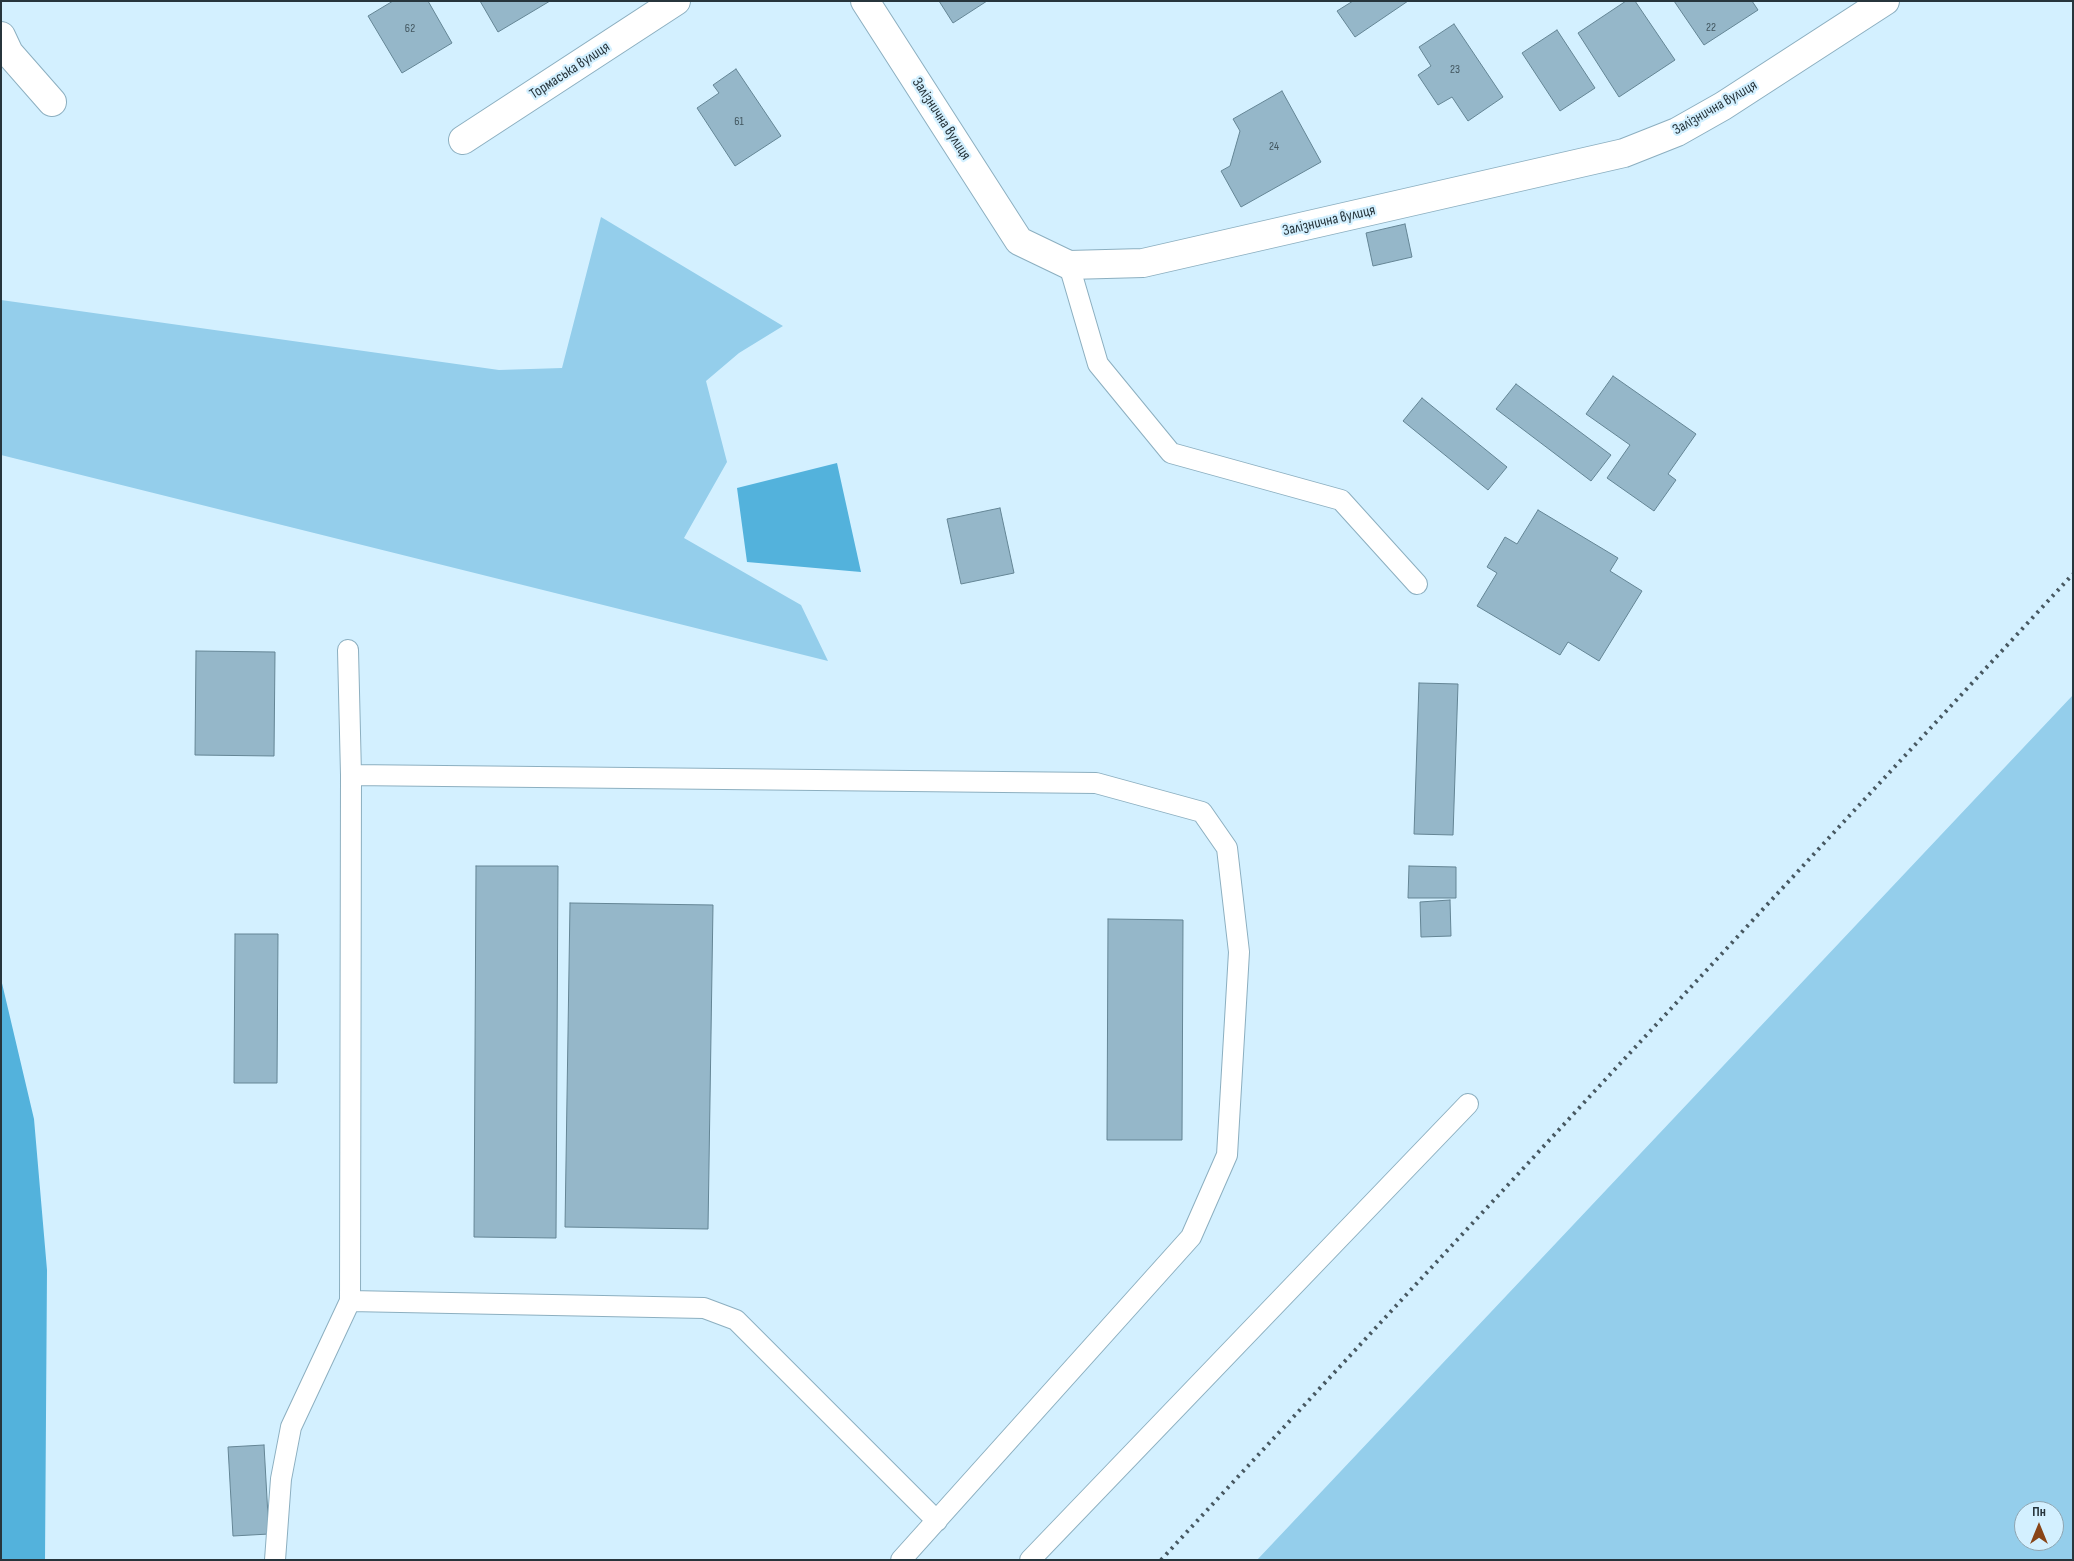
<!DOCTYPE html>
<html>
<head>
<meta charset="utf-8">
<style>
  body { margin:0 }
  #map { position:relative; width:2074px; height:1561px; overflow:hidden; background:#d3f0ff; font-family:"Sofia Sans Condensed",sans-serif }
  canvas { display:block }
  .frame { position:absolute; inset:0; border:2px solid #27353c; pointer-events:none }
  .north { position:absolute; left:2014px; top:1501px; width:50px; height:50px; box-sizing:border-box; background:#d3f0ff; border:1px solid #8ea5b1; border-radius:50%; rotate:0deg; font-size:14px; font-weight:700; line-height:20px; text-align:center; color:#27353c }
  .north::after { content:''; display:block; margin:auto; width:18px; height:22px; background:#884518; clip-path:polygon(50% 0,100% 100%,50% 72%,0 100%) }
</style>
</head>
<body>
<div id="map">
<canvas width="2074" height="1561"></canvas>
<div class="frame"></div>
<div class="north">Пн</div>
</div>
<script>
const c = document.querySelector('canvas').getContext('2d');
c.lineJoin = 'round';
function fill(path, color) { c.fillStyle = color; c.fill(path, 'evenodd'); }
const toPath = rows => new Path2D(rows.map(r => 'M' + r).join(''));
function stroke(path, color, width, dash) { c.strokeStyle = color; c.lineWidth = width; c.lineCap = dash ? 'butt' : 'round'; c.setLineDash(dash || []); c.stroke(path); }
function label(font, color, halo, rows, align = 'center') {
  c.font = font + ' "Sofia Sans Condensed",sans-serif'; c.lineWidth = 4.5; c.setLineDash([]); c.textBaseline = 'middle'; c.strokeStyle = halo; c.fillStyle = color; for (const [text, x, y, turn = 0] of rows) {
    c.save(); c.translate(x, y); c.rotate((+turn || 0) * Math.PI / 180); c.textAlign = isNaN(turn) ? turn : align; if (halo) c.strokeText(text, 0, 0); c.fillText(text, 0, 0); c.restore();
  }
}
fill(toPath([
  [601,217,783,326,739,353,706,381,727,462,684,538,801,605,828,661,1,455,1,300,499,370,562,368],
  [2073,695,2073,1560,1257,1560],
  [2024,1511,2054,1511,2054,1541,2024,1541]
]), '#94ceeb');
fill(toPath([
  [837,463,861,572,747,562,737,488],
  [1,979,34,1119,47,1270,45,1560,1,1560]
]), '#53b2dc');
const building = toPath([
  [393,1,428,1,452,43,402,73,368,16,393,1],
  [480,1,550,1,498,32,480,1],
  [939,1,987,1,953,23,939,1],
  [1353,1,1408,1,1355,37,1337,11,1353,1],
  [1626,1,1635,1,1675,60,1619,97,1578,33,1626,1],
  [1674,1,1752,1,1758,10,1704,45,1674,1],
  [1454,24,1503,97,1468,121,1452,97,1438,105,1418,75,1431,66,1419,47,1454,24],
  [1557,30,1595,88,1560,111,1522,53,1557,30],
  [736,69,781,136,735,166,697,108,719,93,713,85,736,69],
  [1282,91,1321,162,1241,207,1221,171,1230,166,1240,131,1233,119,1282,91],
  [1405,224,1412,257,1373,266,1366,233,1405,224],
  [1613,376,1696,434,1668,474,1676,480,1654,511,1607,478,1630,445,1586,414,1613,376],
  [1516,384,1611,455,1591,481,1496,409,1516,384],
  [1422,398,1507,467,1488,490,1403,421,1422,398],
  [1000,508,1014,573,961,584,947,519,1000,508],
  [1538,510,1618,558,1610,571,1642,591,1599,661,1568,642,1560,655,1477,606,1497,573,1487,567,1505,537,1517,544,1538,510],
  [196,651,275,652,274,756,195,755,196,651],
  [1419,683,1458,684,1453,835,1414,834,1419,683],
  [476,866,558,866,556,1238,474,1237,476,866],
  [1409,866,1456,867,1456,898,1408,898,1409,866],
  [1450,900,1451,936,1421,937,1420,902,1450,900],
  [570,903,713,905,708,1229,565,1227,570,903],
  [1108,919,1183,920,1182,1140,1107,1140,1108,919],
  [235,934,278,934,277,1083,234,1083,235,934],
  [264,1445,269,1534,233,1536,228,1447,264,1445]
]);
fill(building, '#95b7c9');
stroke(building, '#648595', 1);
const lane = toPath([
  [1069,265,1098,364,1171,453,1341,500,1417,584],
  [348,650,351,775,350,1301],
  [351,775,1096,783,1202,812,1227,848,1239,952,1227,1155,1191,1237,901,1560],
  [275,1560,281,1479,291,1427,350,1301,704,1308,736,1320,937,1521],
  [1030,1560,1468,1104]
]);
const street = toPath([
  [865,1,1019,241,1069,265,1143,263,1624,153,1677,132,1723,106,1885,1],
  [1,36,9,53,52,102],
  [463,140,676,1]
]);
stroke(lane, '#8cafc0', 22);
stroke(street, '#8cafc0', 30);
stroke(lane, '#fff', 20);
stroke(street, '#fff', 28);
stroke(toPath([
  [1161,1560,2073,574]
]), '#475861', 4, [2.5, 5]);
label('12px', '#42565f', null, [
  ["22",1711,28],
  ["62",410,29],
  ["23",1455,70],
  ["61",739,122],
  ["24",1274,147]
]);
label('15px', '#27353c', '#d3f0ff', [
  ["Тормаська вулиця",570,71,-33],
  ["Залізнична вулиця",1715,108,-30],
  ["Залізнична вулиця",941,119,57],
  ["Залізнична вулиця",1329,221,-13]
]);
</script>
</body>
</html>
